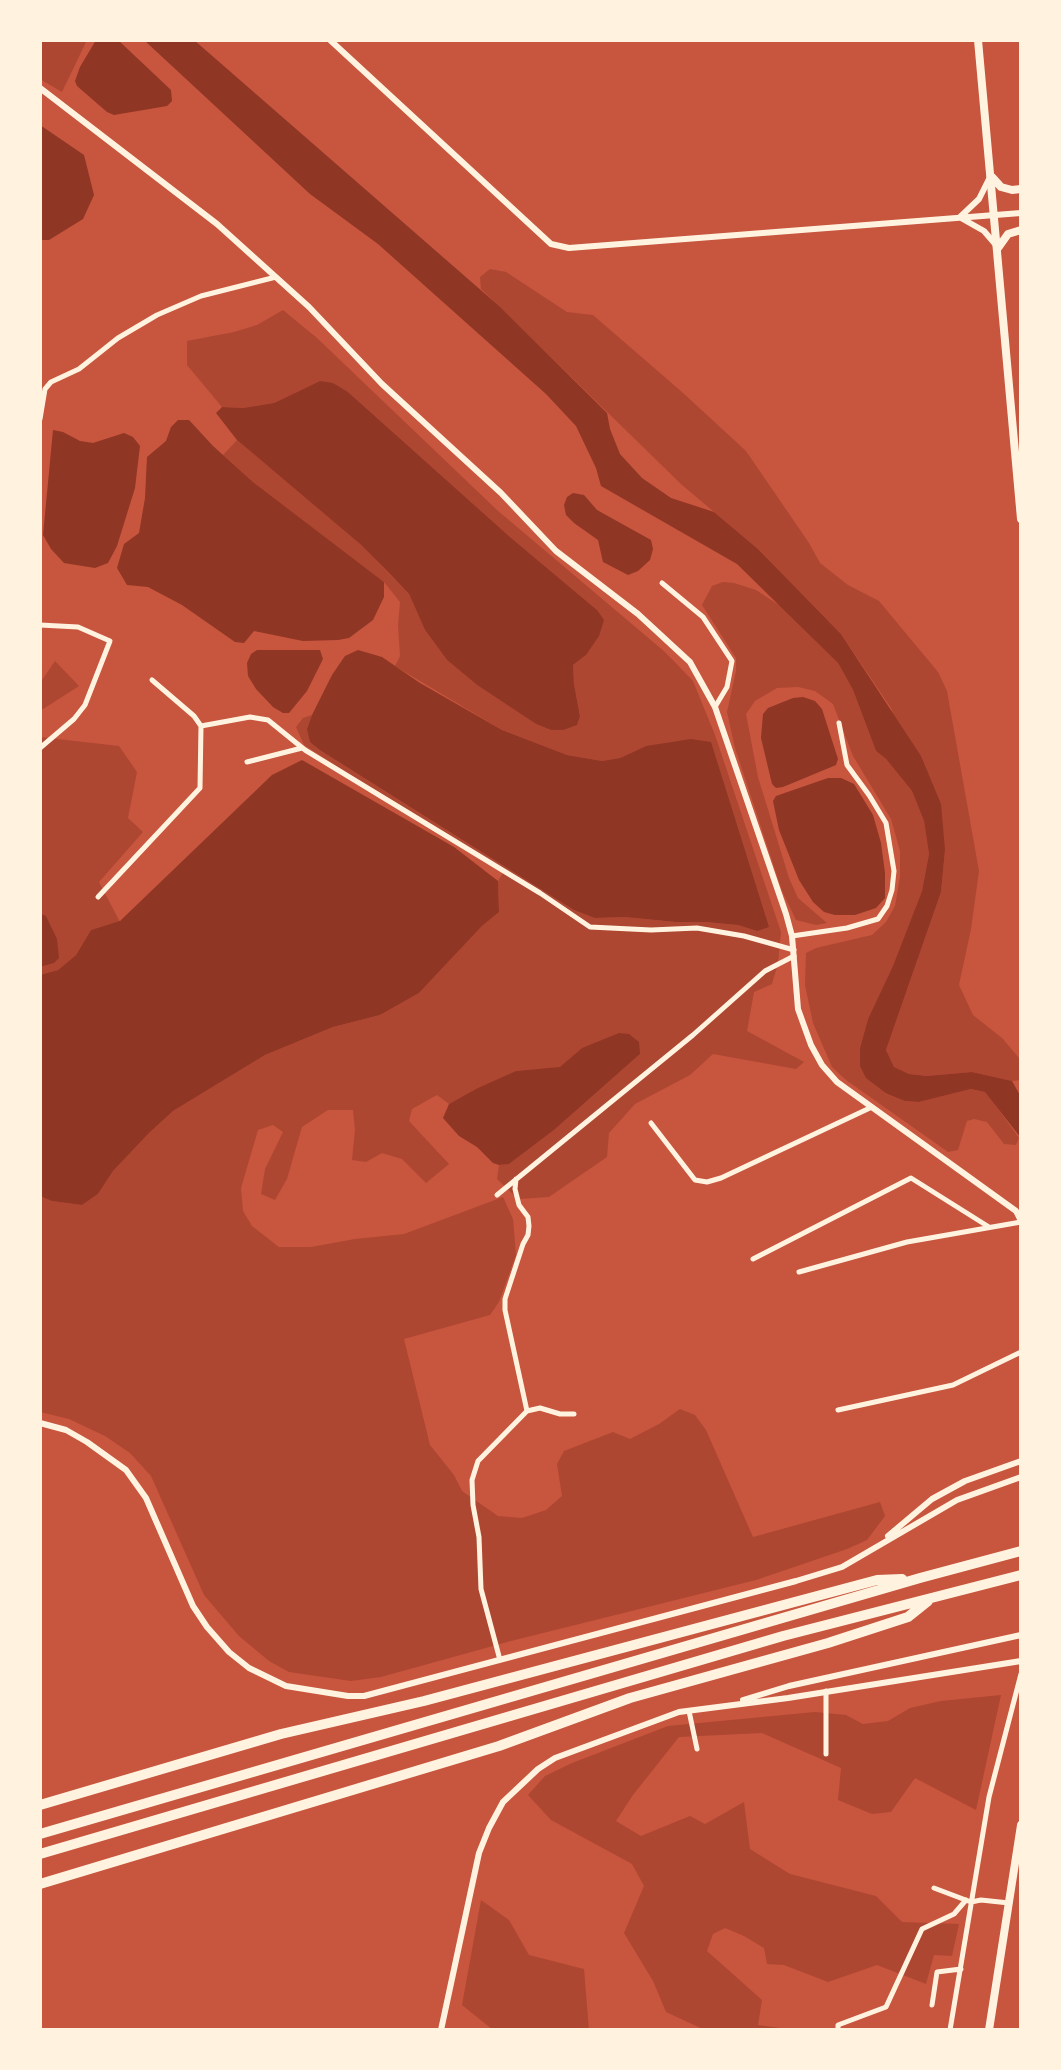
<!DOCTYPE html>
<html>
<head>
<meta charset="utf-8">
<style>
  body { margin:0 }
  #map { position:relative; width:1061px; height:2070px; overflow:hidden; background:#c8553d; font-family:"Exo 2",sans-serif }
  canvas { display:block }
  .frame { position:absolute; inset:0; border:42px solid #fff3e0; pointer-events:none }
</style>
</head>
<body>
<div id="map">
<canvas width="1061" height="2070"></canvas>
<div class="frame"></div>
</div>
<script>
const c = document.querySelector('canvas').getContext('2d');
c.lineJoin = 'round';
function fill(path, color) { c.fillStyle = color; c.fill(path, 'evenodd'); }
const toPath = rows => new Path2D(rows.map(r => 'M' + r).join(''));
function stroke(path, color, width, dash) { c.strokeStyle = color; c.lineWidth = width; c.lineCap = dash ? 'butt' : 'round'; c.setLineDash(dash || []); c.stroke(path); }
fill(toPath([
  [40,40,87,40,62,92,40,79],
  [490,269,506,272,567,312,593,315,682,392,746,451,809,543,820,563,848,585,879,601,938,672,947,691,979,871,971,929,959,985,973,1015,1002,1038,1019,1058,1021,1080,1012,1081,972,1072,927,1076,909,1074,894,1067,886,1050,941,892,945,850,891,708,841,634,758,549,682,485,481,289,480,277],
  [283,310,317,338,497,510,665,652,693,681,715,735,781,932,778,963,772,984,754,992,747,1031,804,1062,796,1069,713,1054,690,1075,635,1104,609,1133,607,1157,549,1197,518,1199,497,1179,499,1165,509,1164,554,1130,640,1054,582,1048,560,1068,516,1071,449,1104,437,1095,412,1109,409,1121,449,1164,426,1183,402,1159,382,1153,366,1162,352,1160,355,1130,353,1110,328,1110,302,1127,287,1179,275,1200,261,1194,265,1169,283,1132,273,1125,258,1130,241,1188,243,1211,252,1226,279,1247,311,1247,355,1239,404,1234,503,1197,513,1219,516,1255,499,1302,490,1315,404,1339,430,1445,454,1475,462,1491,498,1516,522,1518,546,1510,562,1496,557,1464,564,1451,613,1432,630,1439,659,1424,680,1409,695,1415,706,1430,753,1537,880,1502,885,1516,867,1540,847,1549,756,1580,511,1641,381,1677,351,1681,289,1672,269,1661,239,1636,204,1595,151,1476,130,1453,105,1436,69,1419,40,1412,40,1196,52,1201,82,1205,98,1194,113,1171,149,1133,173,1111,265,1055,333,1027,380,1015,419,993,482,926,499,912,498,881,503,873,304,745,296,727,303,718,312,715,307,729,595,918,625,917,676,922,706,922,738,925,757,931,646,746,620,758,602,761,567,755,502,730,395,666,400,656,398,625,400,602,384,582,253,482,223,455,237,440,360,544,409,594,425,630,447,660,477,685,536,724,551,730,580,715,574,684,573,665,586,655,597,610,510,537,348,392,320,381,274,403,243,408,222,407,187,365,187,341,234,332,257,325],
  [723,582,734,583,756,590,782,607,838,663,853,690,876,751,886,759,912,791,924,821,929,854,922,891,893,967,868,1019,860,1048,886,1094,905,1101,919,1102,971,1089,986,1092,1019,1138,1016,1145,1004,1144,987,1122,974,1119,967,1121,958,1150,948,1152,846,1080,832,1067,813,1023,805,985,806,953,816,948,872,935,886,922,895,906,900,877,900,851,891,819,853,756,833,704,815,691,798,687,777,688,755,701,746,714,758,777,789,878,798,898,827,923,816,925,796,920,782,891,735,748,727,712,736,671,736,658,702,605,712,586],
  [55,661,79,686,40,711,40,683],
  [40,737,119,746,137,772,128,818,143,832,99,882,120,922,91,930,76,955,58,970,40,975,40,967,53,963,46,916,40,913],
  [1001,1695,976,1810,915,1778,891,1812,872,1814,838,1800,841,1768,762,1733,679,1737,633,1795,616,1821,641,1836,690,1816,705,1824,744,1802,750,1849,790,1874,876,1896,902,1922,959,1924,952,1956,934,1955,926,1984,877,1965,828,1982,784,1965,767,1964,764,1948,744,1936,725,1928,713,1934,707,1951,762,2000,758,2025,780,2028,780,2030,705,2030,666,2012,653,1981,624,1933,644,1886,632,1864,551,1820,528,1795,545,1776,572,1763,668,1726,815,1712,846,1715,863,1724,888,1721,910,1708,941,1701],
  [481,1900,509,1920,529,1955,584,1969,589,2030,493,2030,462,2005]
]), '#ae4732');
fill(toPath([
  [96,40,118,40,171,90,172,101,167,106,114,115,107,112,77,86,75,81,80,67],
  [144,40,194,40,499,306,607,413,610,429,620,454,642,478,671,498,714,512,758,549,841,634,921,756,941,804,945,850,941,892,886,1050,894,1067,909,1074,927,1076,972,1072,1012,1081,1021,1097,1021,1138,985,1092,971,1089,919,1102,905,1101,887,1094,866,1078,860,1066,860,1048,868,1019,893,966,922,891,929,854,924,821,912,791,886,759,876,751,853,690,838,663,737,564,601,486,596,468,576,426,546,394,378,244,310,194],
  [40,125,84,155,94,195,83,219,49,240,40,240],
  [320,381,333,383,348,392,510,537,597,610,604,620,599,636,586,655,573,665,574,684,580,716,577,725,563,730,551,730,536,724,477,685,447,660,425,630,409,594,390,574,360,544,237,440,216,413,222,407,243,408,274,403],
  [178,420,189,420,213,446,253,482,384,582,384,597,373,620,349,638,338,640,303,641,254,631,244,643,235,642,182,605,148,587,127,585,117,568,124,544,139,533,145,498,147,457,166,441,171,427],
  [53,430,63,432,80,441,93,443,124,433,133,437,140,446,135,488,117,546,108,563,95,568,64,563,51,549,43,535],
  [573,493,584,495,597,510,651,540,653,549,650,560,638,571,628,575,603,562,598,540,574,523,566,515,564,505,567,497],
  [257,650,320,650,323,659,307,691,289,713,283,713,273,707,256,689,248,676,247,663,251,654],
  [358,650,382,657,420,683,502,730,567,755,602,761,620,758,646,746,691,739,711,742,769,927,757,931,738,925,706,922,676,922,625,917,595,918,574,910,320,750,310,742,307,729,312,715,332,675,345,656],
  [803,697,815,701,822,709,838,759,836,765,783,787,776,788,772,784,761,738,763,714,768,708,793,698],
  [302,760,454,847,498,881,499,912,482,926,419,993,380,1015,333,1027,265,1055,173,1111,149,1133,113,1171,98,1194,82,1205,52,1201,40,1196,40,975,58,970,76,955,91,930,120,921,272,775],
  [828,778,841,778,854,784,873,815,881,843,885,873,885,898,876,908,855,915,835,915,824,912,813,902,799,880,779,830,773,801,776,796],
  [40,913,46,916,57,939,59,958,54,963,40,967],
  [619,1033,629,1034,639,1042,640,1054,554,1130,509,1164,499,1165,493,1163,477,1147,459,1136,443,1118,449,1104,478,1088,516,1071,560,1067,582,1048]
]), '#8f3625');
stroke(toPath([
  [40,419,45,389,51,382,79,369,118,338,157,315,201,296,276,277],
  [662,583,703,617,732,661,727,687,715,707],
  [40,625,78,627,110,641,85,705,74,719,40,748],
  [201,726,250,717,268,720,305,750,540,893,590,927,651,930,697,928,744,936,794,950],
  [247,762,302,748],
  [98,897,200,788,201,726,194,716,152,680],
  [792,936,847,928,878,919,887,906,892,890,894,871,886,823,869,795,847,765,839,723],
  [651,1123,695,1180,707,1182,721,1178,872,1107],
  [516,1179,515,1189,519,1205,528,1217,529,1226,528,1235,523,1244,505,1299,505,1310,527,1411],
  [497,1195,693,1035,765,971,794,956],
  [753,1259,911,1178,989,1227],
  [799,1272,907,1242,1021,1222],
  [838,1410,953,1385,1021,1352],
  [500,1660,481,1589,479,1537,473,1505,472,1480,478,1461,527,1411,540,1408,560,1414,574,1414],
  [826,1691,826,1754],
  [689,1711,697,1749],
  [934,1888,971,1902,981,1900,1009,1903],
  [932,2005,937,1972,961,1969],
  [838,2030,838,2025,886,2007,922,1929,954,1914,966,1900],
  [950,2030,989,1797,1021,1674]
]), '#fff3e0', 5);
stroke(toPath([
  [330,40,551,244,569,248,1021,213],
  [40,88,217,224,309,307,382,384,501,493,556,551,638,614,690,662,715,707,786,914,792,936,798,1009,811,1045,822,1065,837,1082,1016,1211,1021,1221],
  [960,217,979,199,989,179],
  [961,218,984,231,996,245],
  [40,1423,66,1430,87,1442,126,1470,146,1498,193,1606,207,1627,229,1652,249,1668,286,1686,348,1696,364,1696,796,1581,842,1567,957,1500,1021,1477],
  [888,1536,932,1499,965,1481,1021,1461],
  [743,1700,789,1686,1021,1635],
  [441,2030,479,1853,489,1828,503,1802,538,1769,555,1758,679,1712,788,1698,1021,1661]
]), '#fff3e0', 6);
stroke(toPath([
  [978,40,1021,519],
  [992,177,1001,187,1012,190,1021,189],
  [998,248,1008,234,1021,230],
  [989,2030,1021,1825]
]), '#fff3e0', 8);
stroke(toPath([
  [40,1805,281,1734,424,1701,877,1580,902,1579],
  [40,1834,920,1578,1021,1551],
  [40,1854,783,1636,1021,1575],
  [40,1884,499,1746,630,1698,828,1643,908,1617,928,1601]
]), '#fff3e0', 10);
</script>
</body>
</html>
